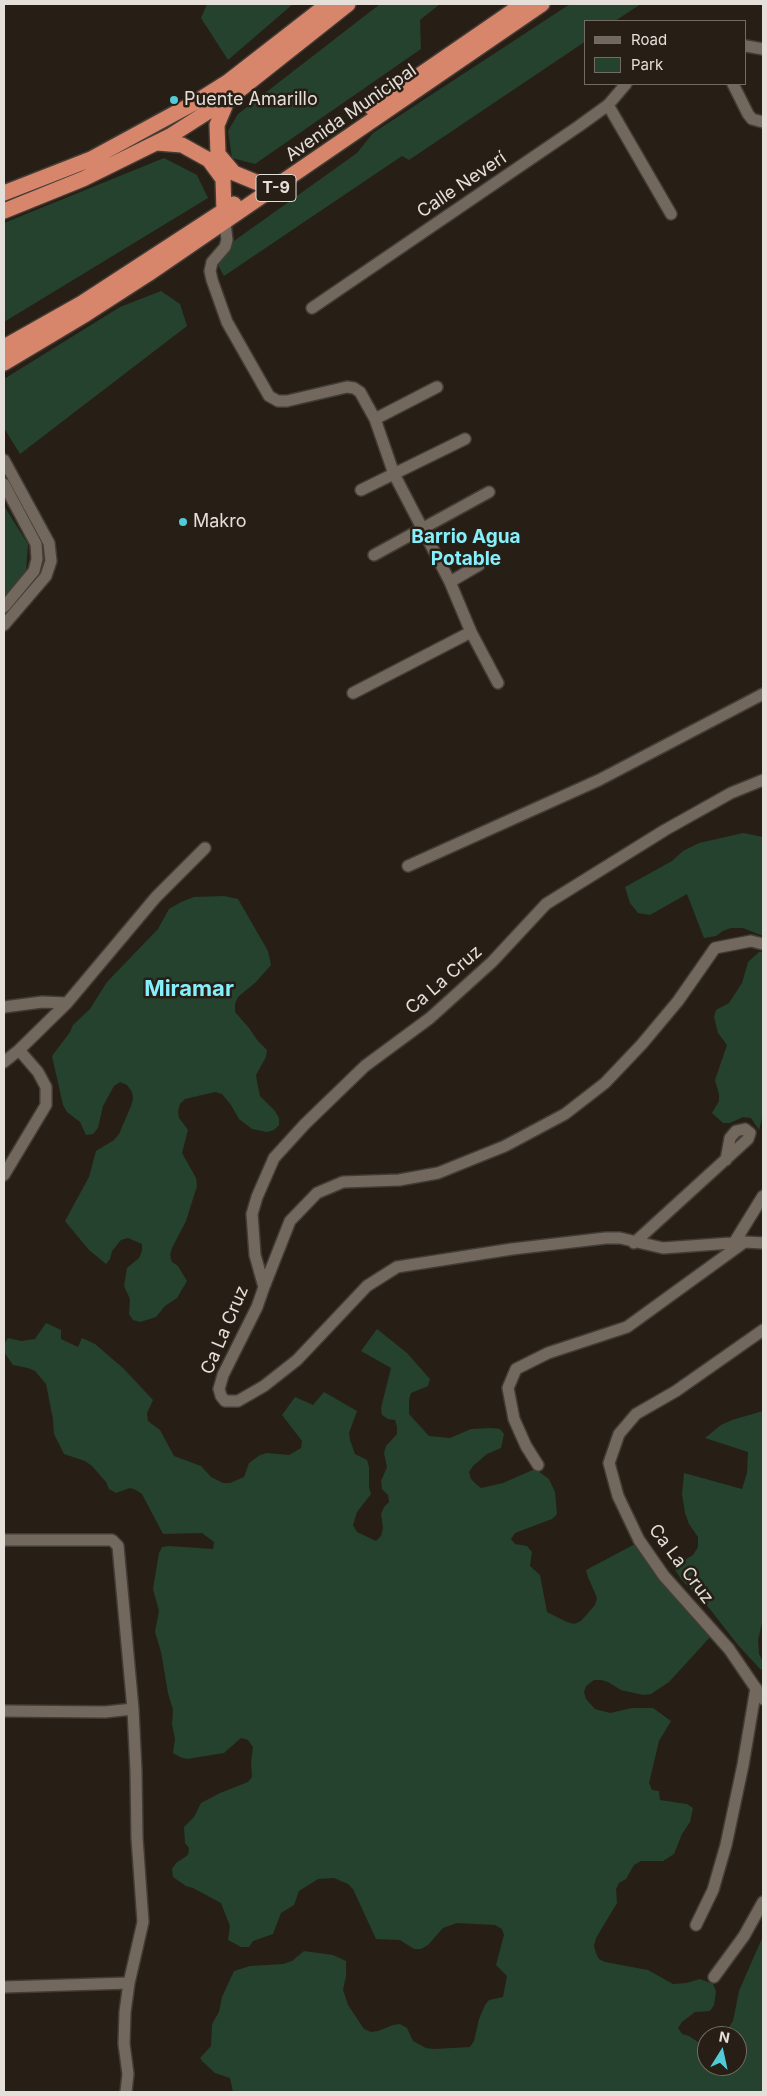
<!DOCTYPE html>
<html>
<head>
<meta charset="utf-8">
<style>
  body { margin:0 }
  #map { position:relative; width:767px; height:2096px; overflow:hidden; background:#271f16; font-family:Inter,sans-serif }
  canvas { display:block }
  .frame { position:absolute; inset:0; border:5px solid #e4dfd9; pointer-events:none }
  .legend { position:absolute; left:584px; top:20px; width:162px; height:65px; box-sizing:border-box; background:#271f16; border:1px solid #736c64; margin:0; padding:6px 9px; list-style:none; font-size:15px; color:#e4dfd9 }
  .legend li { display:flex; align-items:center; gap:10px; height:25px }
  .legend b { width:25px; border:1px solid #736c64 }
  .north { position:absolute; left:697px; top:2026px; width:50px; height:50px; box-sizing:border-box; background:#271f16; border:1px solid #736c64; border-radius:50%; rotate:10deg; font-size:14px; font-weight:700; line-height:20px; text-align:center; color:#e4dfd9 }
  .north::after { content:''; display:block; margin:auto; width:18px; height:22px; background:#52cbd9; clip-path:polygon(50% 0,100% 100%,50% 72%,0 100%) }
</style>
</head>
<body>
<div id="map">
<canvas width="767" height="2096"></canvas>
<div class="frame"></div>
<ul class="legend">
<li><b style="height:6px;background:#72685e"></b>Road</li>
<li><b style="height:14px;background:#24422d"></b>Park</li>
</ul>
<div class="north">N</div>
</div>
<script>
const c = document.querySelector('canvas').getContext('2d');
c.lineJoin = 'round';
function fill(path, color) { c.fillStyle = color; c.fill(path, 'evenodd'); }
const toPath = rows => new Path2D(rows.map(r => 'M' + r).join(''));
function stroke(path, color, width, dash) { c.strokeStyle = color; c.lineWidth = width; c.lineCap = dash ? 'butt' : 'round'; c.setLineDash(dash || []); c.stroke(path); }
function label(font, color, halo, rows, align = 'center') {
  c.font = font + ' Inter,sans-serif'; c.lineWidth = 5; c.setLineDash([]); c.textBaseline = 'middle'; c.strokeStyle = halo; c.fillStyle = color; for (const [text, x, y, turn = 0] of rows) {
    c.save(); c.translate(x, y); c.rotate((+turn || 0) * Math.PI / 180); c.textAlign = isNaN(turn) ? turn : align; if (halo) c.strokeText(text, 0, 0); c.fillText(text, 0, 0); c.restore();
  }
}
fill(toPath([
  [207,4,293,4,228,60,201,18],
  [380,4,440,4,420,20,421,49,255,164,232,158,228,131,238,114],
  [570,4,641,4,615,21,586,21,586,41,409,160,402,156,224,276,213,256,357,153,373,133],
  [164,158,197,175,208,198,4,322,4,223],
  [161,291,180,304,187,326,20,454,4,428,4,379,120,307],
  [4,506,28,544,26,572,4,598],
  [743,833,763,837,763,936,743,928,731,928,723,931,716,936,704,938,687,894,650,915,638,913,630,903,625,887,672,861,683,851,699,843],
  [224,896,238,899,268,951,271,965,256,982,238,997,235,1004,235,1012,249,1028,257,1040,267,1050,266,1057,256,1075,257,1082,260,1096,275,1111,279,1118,279,1125,274,1130,267,1132,252,1129,239,1119,231,1105,222,1094,215,1092,185,1099,180,1104,178,1111,179,1118,188,1130,182,1153,196,1178,197,1186,186,1221,172,1248,170,1255,172,1262,178,1266,187,1281,177,1298,165,1306,156,1317,140,1322,133,1320,129,1314,130,1299,124,1286,127,1268,139,1258,142,1251,142,1244,128,1238,121,1240,112,1251,110,1259,106,1264,89,1250,65,1221,89,1177,96,1151,114,1140,119,1134,131,1106,133,1099,132,1092,127,1085,120,1082,114,1086,103,1106,98,1128,93,1134,86,1135,80,1122,67,1112,63,1105,52,1056,70,1032,73,1025,90,1009,107,982,158,929,169,909,181,902,194,897],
  [759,952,763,952,763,1114,759,1130,751,1118,743,1117,730,1123,723,1123,712,1113,719,1101,719,1094,715,1080,727,1045,718,1033,714,1017,716,1010,729,1003,742,983,748,962],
  [46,1323,61,1330,61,1339,78,1347,82,1338,95,1344,123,1368,153,1400,147,1413,148,1421,160,1430,174,1456,201,1466,211,1477,223,1483,230,1483,244,1477,249,1463,260,1455,267,1453,289,1455,301,1448,302,1441,282,1415,295,1397,313,1405,324,1392,357,1411,349,1433,350,1440,355,1454,367,1460,369,1467,369,1487,371,1494,357,1512,353,1525,357,1532,376,1541,381,1536,383,1528,381,1514,384,1507,389,1502,388,1495,382,1489,381,1481,387,1467,384,1453,386,1446,397,1434,397,1427,395,1420,388,1419,382,1415,381,1408,391,1368,361,1351,377,1329,407,1353,430,1379,428,1386,411,1393,409,1400,409,1414,429,1436,450,1438,471,1429,492,1428,500,1429,504,1434,501,1448,487,1454,473,1466,469,1472,471,1479,476,1484,481,1488,503,1483,535,1469,549,1479,555,1492,557,1514,552,1519,515,1533,511,1539,515,1544,527,1546,532,1552,530,1566,540,1575,547,1612,567,1622,574,1624,581,1621,595,1605,597,1598,588,1577,586,1570,635,1544,712,1635,669,1682,651,1694,643,1695,621,1690,608,1682,601,1680,594,1680,586,1686,584,1692,586,1699,595,1709,610,1713,632,1708,653,1708,671,1721,659,1741,649,1783,652,1790,659,1791,660,1800,687,1804,693,1808,690,1822,682,1834,674,1854,663,1861,641,1861,634,1865,626,1879,619,1883,616,1889,617,1903,596,1938,594,1946,596,1953,599,1959,605,1962,648,1970,673,1984,686,1983,700,1979,713,1984,716,1991,714,2005,710,2011,695,2012,682,2022,678,2028,682,2034,689,2036,701,2044,707,2044,707,2066,737,2066,737,2036,718,2036,729,2027,733,2021,739,1991,763,1936,763,2092,233,2092,230,2078,215,2073,203,2062,200,2058,211,2046,212,2024,219,2012,222,1997,234,1971,250,1966,283,1964,292,1961,304,1951,333,1955,346,1961,346,1976,343,1990,348,2005,364,2029,371,2032,378,2031,393,2025,400,2024,407,2028,413,2041,426,2048,434,2049,470,2047,474,2041,479,2019,485,2005,489,2000,503,1997,507,1976,496,1965,504,1935,502,1929,495,1925,457,1923,443,1928,428,1945,421,1949,414,1949,400,1940,376,1939,353,1889,348,1884,334,1878,318,1879,299,1891,294,1905,281,1913,273,1934,253,1941,249,1947,241,1947,228,1940,230,1926,221,1903,193,1888,186,1886,173,1877,172,1869,176,1863,188,1855,189,1848,185,1843,184,1827,194,1817,201,1803,220,1793,248,1782,252,1777,251,1762,253,1747,248,1740,241,1738,224,1753,187,1759,180,1757,173,1753,175,1739,172,1724,173,1710,168,1693,161,1652,155,1632,159,1611,153,1589,159,1553,162,1547,169,1546,213,1549,214,1542,202,1533,163,1534,142,1494,136,1490,130,1488,116,1493,109,1489,106,1482,92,1466,85,1461,64,1454,54,1434,53,1419,46,1384,35,1371,28,1368,13,1365,4,1352,4,1344,8,1338,21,1341,35,1339],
  [763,1411,763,1619,758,1640,759,1654,763,1662,763,1668,761,1670,738,1645,709,1608,681,1579,672,1565,676,1561,685,1560,693,1555,698,1547,698,1537,689,1524,685,1513,682,1494,684,1473,742,1489,747,1473,748,1452,705,1438,721,1425,732,1420]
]), '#24422d');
const minor = toPath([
  [746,46,763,49],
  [733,84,748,114,752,119,763,122],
  [608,105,671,214],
  [225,223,227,240,225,247,212,262,210,271,212,280,227,322,269,396,278,401,287,401,347,387,354,388,360,392,375,419],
  [312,308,579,126,608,105,626,84],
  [437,387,375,419,394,474,450,582,471,632,498,683],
  [4,460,49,543,51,561,46,576,4,625],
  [4,484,36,544,37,559,34,571,4,607],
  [361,490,465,439],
  [374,555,489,492],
  [450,582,479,565],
  [353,693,471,632],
  [763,780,731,793,665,830,546,904,492,962,430,1018,365,1066,305,1124,274,1158,257,1197,252,1214,255,1255,264,1287,257,1307,223,1375,219,1389,221,1396,225,1401,238,1401,264,1386,297,1360,367,1286,397,1267,512,1249,606,1238,620,1238,663,1248,745,1242,763,1243],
  [408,866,599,780,763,694],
  [4,1007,42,1002,67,1003],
  [19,1050,67,1003,156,897,205,848],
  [4,1062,19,1050,38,1072,46,1087,46,1105,4,1175],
  [634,1243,748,1139,750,1133,745,1129,736,1131,730,1138,726,1160],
  [734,1243,763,1196],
  [264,1287,290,1221,317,1193,343,1182,399,1180,438,1173,505,1146,565,1114,605,1083,642,1044,678,1001,715,948,751,941,763,944],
  [763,1330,676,1391,636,1414,619,1434,609,1463,618,1496,639,1540,664,1576,729,1649,763,1699],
  [538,1465,526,1446,514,1419,508,1388,516,1369,548,1353,627,1327,743,1243],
  [4,1540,112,1540,118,1546,133,1709,136,1771,137,1838,143,1922,129,1983,125,2012,124,2044,128,2074,126,2092],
  [4,1711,105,1712,133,1709],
  [696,1925,713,1890,726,1845,743,1765,756,1688],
  [714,1977,744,1936,763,1902],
  [4,1987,129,1983]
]);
const highway = toPath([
  [228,99,217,125,218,154,234,173,263,185],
  [372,108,523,4],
  [157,143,182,145,209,160,223,179,224,211],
  [4,193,91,159,194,103,229,81,328,4],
  [4,211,83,179,170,136,228,99,348,4],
  [4,347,82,303,234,204],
  [4,363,86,314,148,274,542,4]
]);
stroke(minor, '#433c36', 14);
stroke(highway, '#433c36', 18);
stroke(minor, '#72685e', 11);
stroke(highway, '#d7866b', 15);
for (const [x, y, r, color] of [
  [174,100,5,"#52cbd9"],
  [183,522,5,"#52cbd9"]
]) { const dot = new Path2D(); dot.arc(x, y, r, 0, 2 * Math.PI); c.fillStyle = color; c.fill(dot); stroke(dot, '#271f16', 2); }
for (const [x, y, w] of [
  [276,188,40]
]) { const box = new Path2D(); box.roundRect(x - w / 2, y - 13.5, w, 27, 4); c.fillStyle = '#271f16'; c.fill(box); stroke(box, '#e4dfd9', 1); }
label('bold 16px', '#e4dfd9', null, [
  ["T-9",276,188]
]);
label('18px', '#e4dfd9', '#271f16', [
  ["Puente Amarillo",184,100],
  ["Makro",193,522]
], 'left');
label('18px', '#e4dfd9', '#271f16', [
  ["Avenida Municipal",351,113,-35],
  ["Calle Neverí",462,185,-34],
  ["Ca La Cruz",444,980,-41],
  ["Ca La Cruz",225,1330,-67],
  ["Ca La Cruz",681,1564,53]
]);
label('bold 19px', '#85f0fc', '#271f16', [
  ["Barrio Agua",466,537],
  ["Potable",466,559]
]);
label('bold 22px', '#85f0fc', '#271f16', [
  ["Miramar",189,989]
]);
</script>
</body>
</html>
